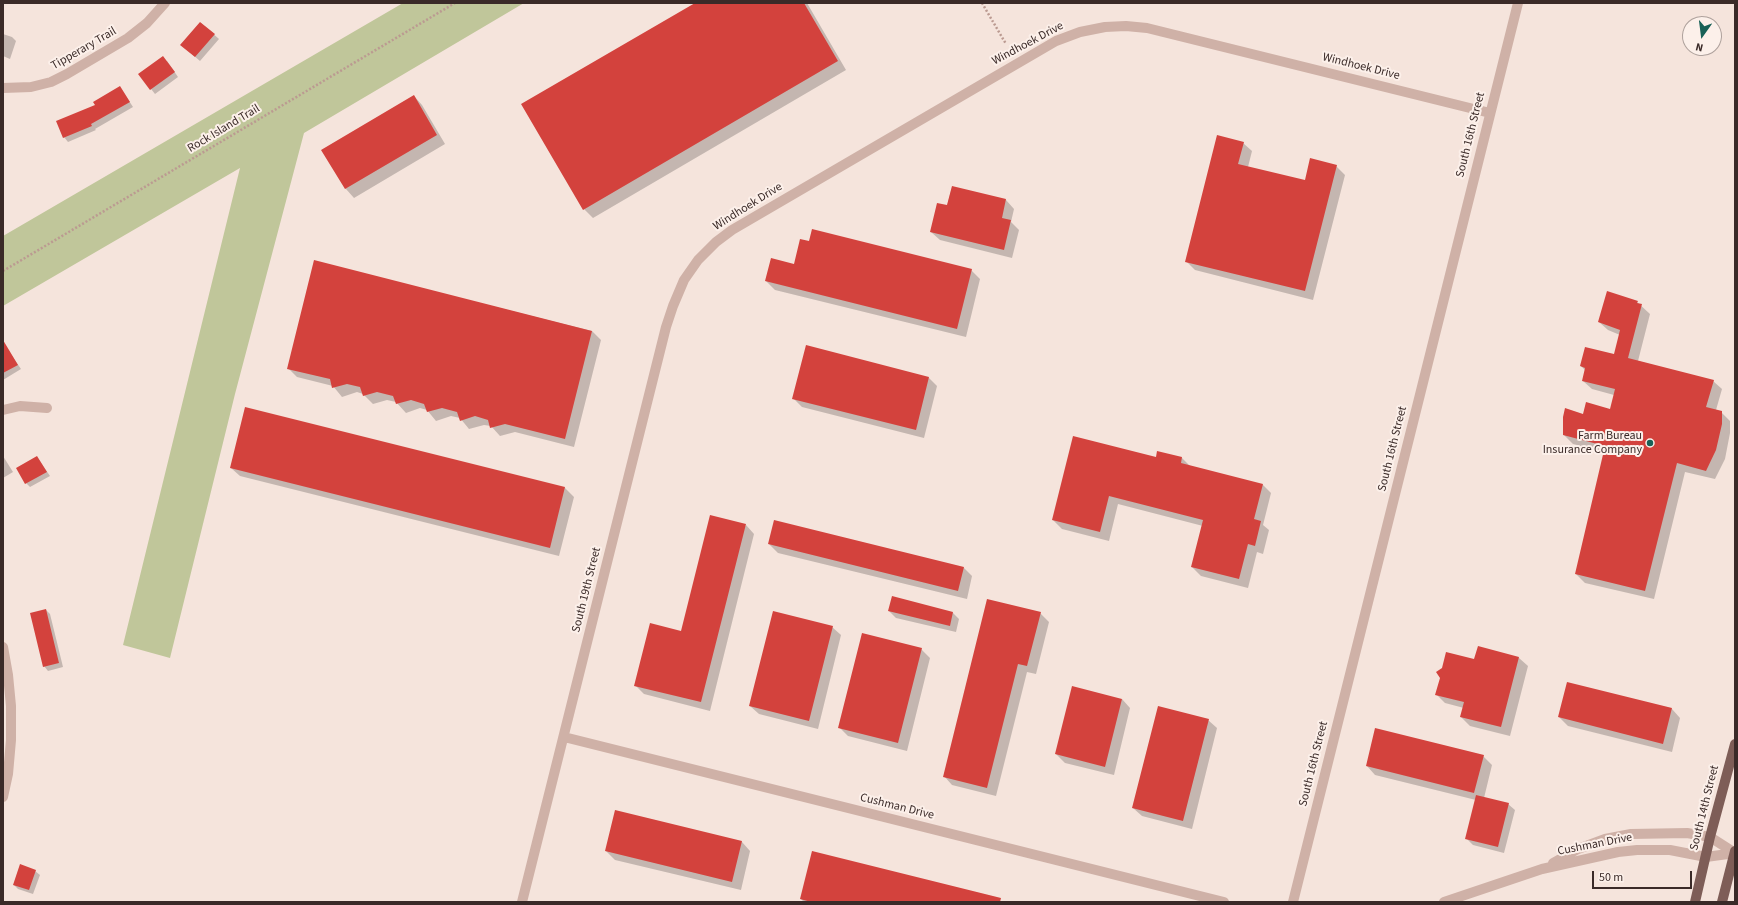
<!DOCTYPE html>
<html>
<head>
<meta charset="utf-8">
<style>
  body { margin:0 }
  #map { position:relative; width:1738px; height:905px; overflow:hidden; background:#f5e4dc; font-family:"Source Sans 3",sans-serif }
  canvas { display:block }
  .frame { position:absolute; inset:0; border:4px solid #3a2a28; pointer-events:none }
  .north { position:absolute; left:1682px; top:16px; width:40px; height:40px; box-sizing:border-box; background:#fcf0ea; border:1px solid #aea19c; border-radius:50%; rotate:194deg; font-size:11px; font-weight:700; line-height:16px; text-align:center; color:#3a2a28 }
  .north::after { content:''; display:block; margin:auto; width:14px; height:18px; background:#186157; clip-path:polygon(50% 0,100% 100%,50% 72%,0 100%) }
  .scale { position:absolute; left:1592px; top:871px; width:100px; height:18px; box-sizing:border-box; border:2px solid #3a2a28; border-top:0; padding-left:5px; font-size:12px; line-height:14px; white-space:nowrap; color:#3a2a28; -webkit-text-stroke:3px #fcf0ea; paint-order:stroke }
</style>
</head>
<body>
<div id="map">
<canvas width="1738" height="905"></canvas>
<div class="frame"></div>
<div class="north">N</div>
<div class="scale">50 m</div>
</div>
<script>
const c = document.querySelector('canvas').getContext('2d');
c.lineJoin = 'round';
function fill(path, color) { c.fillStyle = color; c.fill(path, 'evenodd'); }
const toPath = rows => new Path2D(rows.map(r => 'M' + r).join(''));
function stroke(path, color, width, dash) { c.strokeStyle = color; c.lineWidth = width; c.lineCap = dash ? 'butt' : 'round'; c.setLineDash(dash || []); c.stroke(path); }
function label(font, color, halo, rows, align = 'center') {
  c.font = font + ' "Source Sans 3",sans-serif'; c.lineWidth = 4; c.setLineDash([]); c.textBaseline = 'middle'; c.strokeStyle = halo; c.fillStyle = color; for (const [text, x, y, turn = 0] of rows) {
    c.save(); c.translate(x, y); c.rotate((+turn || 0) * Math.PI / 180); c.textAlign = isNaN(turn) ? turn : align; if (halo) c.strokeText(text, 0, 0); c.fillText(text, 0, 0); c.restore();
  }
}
fill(toPath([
  [403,3,524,3,304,133,235,394,170,658,123,645,240,168,3,306,3,236]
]), '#c0c69a');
fill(toPath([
  [697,3,807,3,846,70,593,218,584,209],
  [201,23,219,39,200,61,186,49],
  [3,34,12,37,16,41,10,59,3,56],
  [167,61,178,77,155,94,140,75],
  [120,87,133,107,95,129,96,130,68,142,64,137,58,121,96,106],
  [414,96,422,105,445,144,354,198,346,189,323,150],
  [1243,143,1252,151,1248,167,1305,182,1336,166,1345,175,1313,300,1195,270,1186,261],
  [952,187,1006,200,1014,209,1011,222,1019,230,1012,258,940,240,931,232,947,206],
  [315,262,592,331,601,340,574,447,515,432,500,436,491,426,484,425,469,429,460,418,451,416,436,421,427,410,420,408,406,413,396,402,387,400,373,404,363,394,357,392,342,397,333,386,297,377,288,368],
  [795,265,971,270,980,279,966,337,775,290,766,281],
  [1637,302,1650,314,1638,361,1713,381,1722,389,1716,410,1721,412,1730,421,1730,433,1725,459,1715,479,1685,472,1654,599,1585,583,1576,574,1605,452,1573,444,1564,435,1584,415,1611,410,1614,395,1592,389,1583,381,1586,371,1581,366,1615,355,1620,335,1608,330,1599,322],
  [8,350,21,369,3,380,3,353],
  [929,378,937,386,924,438,802,407,793,398],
  [246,409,565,488,574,497,559,556,240,476,231,468],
  [1158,452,1182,458,1191,467,1263,485,1271,493,1263,525,1269,530,1263,554,1257,552,1248,588,1201,576,1192,567,1203,526,1118,504,1109,541,1062,529,1053,520,1157,458],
  [3,456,13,472,3,478],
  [37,457,50,476,30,487,26,483],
  [746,525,754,534,710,711,644,694,635,685,682,632],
  [769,544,964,568,972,576,967,599,778,553],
  [892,598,953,613,959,619,956,632,896,618,889,611],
  [46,610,50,614,63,667,48,671,44,666],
  [1040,613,1049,622,1036,674,1027,672,996,796,952,785,944,776],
  [832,627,841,635,818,729,759,714,750,706],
  [921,649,930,658,907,751,848,736,839,727],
  [1519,658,1528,666,1510,736,1470,726,1461,717,1464,708,1445,703,1436,694,1441,678,1475,660],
  [1122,699,1130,708,1114,775,1065,763,1056,754],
  [1672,709,1680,718,1672,752,1568,726,1559,717],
  [1208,720,1217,728,1192,829,1142,816,1133,808],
  [1483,756,1492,765,1484,798,1508,804,1515,810,1504,853,1473,845,1466,838,1476,800,1375,775,1367,766],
  [742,842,750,851,741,890,615,860,606,851],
  [35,871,40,875,33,894,18,889,14,885],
  [801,899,995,902,804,902]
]), '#0003');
fill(toPath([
  [695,3,804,3,838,61,583,210,521,104],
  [200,22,215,34,195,57,180,45],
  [163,56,175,72,150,90,138,74],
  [120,86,130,102,91,124,92,126,63,138,56,121,95,105,93,102],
  [414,95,437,135,345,189,321,150],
  [1217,135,1244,142,1238,164,1305,180,1310,158,1337,165,1305,291,1185,262],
  [952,186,1006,199,1002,218,1011,220,1004,250,930,232,937,203,947,205],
  [812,229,972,269,957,329,765,281,771,258,794,264,800,239,809,241],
  [314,260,592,331,565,439,505,424,490,428,488,420,475,416,460,421,457,412,442,408,427,412,424,404,411,400,396,404,393,396,377,392,363,396,360,387,347,384,332,388,330,379,287,369],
  [1607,291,1638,301,1637,303,1642,304,1628,358,1714,380,1706,407,1722,411,1722,424,1716,450,1706,471,1677,463,1645,591,1575,574,1605,446,1563,435,1563,417,1565,408,1583,414,1586,402,1610,409,1615,389,1582,381,1585,368,1580,366,1585,347,1614,354,1620,330,1598,322],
  [3,340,18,365,3,373],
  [806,345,929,377,916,430,792,399],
  [245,407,565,487,550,548,230,468],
  [1073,436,1156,457,1157,451,1182,457,1181,463,1263,484,1254,519,1261,521,1255,546,1248,544,1239,579,1191,567,1203,520,1109,496,1100,532,1052,520],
  [37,456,47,472,25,484,16,468],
  [710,515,746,524,701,702,634,686,650,623,681,631],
  [774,520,964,567,958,591,768,544],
  [892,596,953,612,950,626,888,611],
  [987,599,1041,612,1027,666,1018,664,987,788,943,777],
  [46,609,59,663,43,667,30,613],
  [773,611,833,626,809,721,749,706],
  [862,633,922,648,898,743,838,728],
  [1478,646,1519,657,1501,727,1460,717,1464,702,1435,695,1440,678,1436,672,1442,668,1446,652,1474,659],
  [1567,682,1672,708,1663,744,1558,717],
  [1072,686,1122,699,1105,767,1055,754],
  [1158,706,1209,719,1183,821,1132,808],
  [1375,728,1484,755,1474,793,1366,766],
  [1476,795,1509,803,1498,847,1465,839],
  [615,810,742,841,732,882,605,851],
  [812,851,1001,898,1000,902,811,902,800,899],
  [20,864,36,870,29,890,13,885]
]), '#d3423d');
stroke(toPath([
  [982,3,1006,44],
  [3,271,455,3]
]), '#bb9a91', 2.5, [2, 2]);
stroke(toPath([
  [3,410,20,406,47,408],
  [3,647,8,675,11,706,11,740,8,774,3,797],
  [564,737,1224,902],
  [1553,863,1578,849,1605,839,1631,834,1687,833,1710,837,1735,853],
  [522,902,666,327,673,306,684,280,698,260,716,242,732,230,1056,41,1080,32,1105,27,1126,26,1147,28,1490,113],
  [1293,902,1518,3],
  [1444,902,1542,869,1618,852,1637,850,1670,850,1706,857,1735,853]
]), '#cfb1a7', 10);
stroke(toPath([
  [3,88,31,87,51,82,67,74,128,38,147,23,165,3]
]), '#cfb1a7', 10);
stroke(toPath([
  [1695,902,1710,837,1735,744],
  [1722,902,1735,851]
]), '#7e5d57', 10);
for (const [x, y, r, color] of [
  [1650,443,4,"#186157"]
]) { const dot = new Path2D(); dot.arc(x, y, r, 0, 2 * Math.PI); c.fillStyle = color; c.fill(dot); stroke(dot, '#fcf0ea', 1.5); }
label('12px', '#3a2a28', '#fcf0ea', [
  ["Windhoek Drive",1028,44,-28],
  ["Tipperary Trail",84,49,-30],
  ["Windhoek Drive",1361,67,14],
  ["Rock Island Trail",224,129,-31],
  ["South 16th Street",1471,135,-76],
  ["Windhoek Drive",748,207,-32],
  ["South 16th Street",1393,449,-76],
  ["South 19th Street",587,590,-76],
  ["South 16th Street",1314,764,-76],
  ["Cushman Drive",897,807,14],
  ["South 14th Street",1705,808,-76],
  ["Cushman Drive",1595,845,-11]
]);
label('12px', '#3a2a28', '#fcf0ea', [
  ["Farm Bureau",1642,436],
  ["Insurance Company",1642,450]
], 'right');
</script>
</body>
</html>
